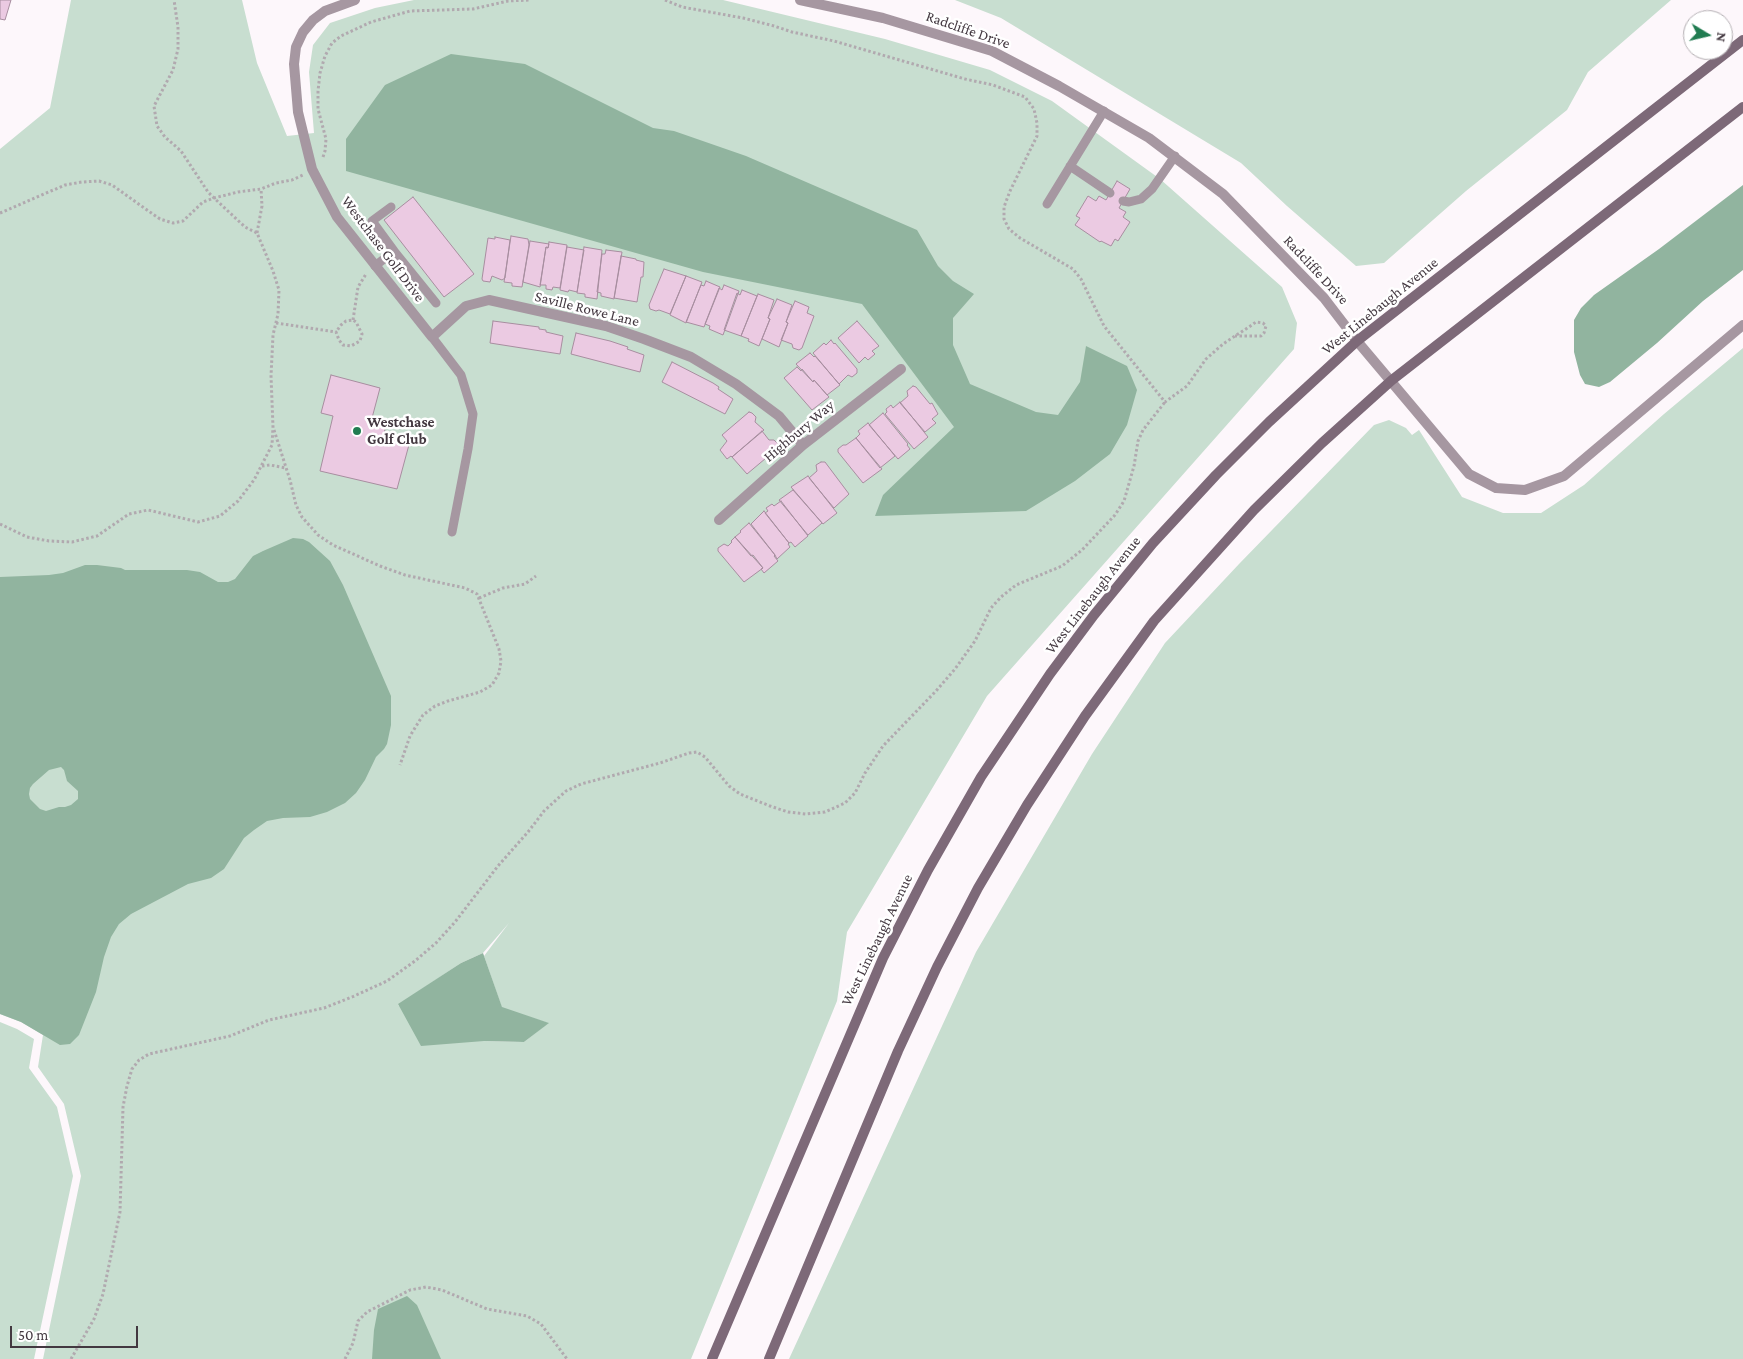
<!DOCTYPE html>
<html>
<head>
<meta charset="utf-8">
<style>
  body { margin:0 }
  #map { position:relative; width:1743px; height:1359px; overflow:hidden; background:#fdf7fb; font-family:"Crimson Pro",serif }
  canvas { display:block }
  .north { position:absolute; left:1683px; top:10px; width:50px; height:50px; box-sizing:border-box; background:#fff; border:1px solid #b4afb3; border-radius:50%; rotate:99deg; font-size:14px; font-weight:700; line-height:20px; text-align:center; color:#433840 }
  .north::after { content:''; display:block; margin:auto; width:18px; height:22px; background:#217c51; clip-path:polygon(50% 0,100% 100%,50% 72%,0 100%) }
  .scale { position:absolute; left:10px; top:1326px; width:128px; height:22px; box-sizing:border-box; border:2px solid #433840; border-top:0; padding-left:6px; font-size:15px; line-height:18px; white-space:nowrap; color:#433840; -webkit-text-stroke:4px #fff; paint-order:stroke }
</style>
</head>
<body>
<div id="map">
<canvas width="1743" height="1359"></canvas>
<div class="north">N</div>
<div class="scale">50 m</div>
</div>
<script>
const c = document.querySelector('canvas').getContext('2d');
c.lineJoin = 'round';
function fill(path, color) { c.fillStyle = color; c.fill(path, 'evenodd'); }
const toPath = rows => new Path2D(rows.map(r => 'M' + r).join(''));
function stroke(path, color, width, dash) { c.strokeStyle = color; c.lineWidth = width; c.lineCap = dash ? 'butt' : 'round'; c.setLineDash(dash || []); c.stroke(path); }
function label(font, color, halo, rows, align = 'center') {
  c.font = font + ' "Crimson Pro",serif'; c.lineWidth = 5; c.setLineDash([]); c.textBaseline = 'middle'; c.strokeStyle = halo; c.fillStyle = color; for (const [text, x, y, turn = 0] of rows) {
    c.save(); c.translate(x, y); c.rotate((+turn || 0) * Math.PI / 180); c.textAlign = isNaN(turn) ? turn : align; if (halo) c.strokeText(text, 0, 0); c.fillText(text, 0, 0); c.restore();
  }
}
fill(toPath([
  [71,0,242,0,257,63,287,136,314,133,309,72,313,45,330,23,375,8,414,0,723,0,885,39,990,70,1052,101,1160,179,1282,287,1297,323,1294,349,987,696,847,932,837,1001,691,1359,43,1359,81,1176,64,1104,38,1067,43,1035,21,1022,0,1014,0,149,50,108],
  [509,923,484,956,502,1008,548,1023,524,1042,484,1041,398,1005,461,963,483,953],
  [955,0,1671,0,1588,72,1567,110,1466,191,1384,263,1356,266,1287,206,1241,163,1001,18],
  [1743,348,1743,1359,789,1359,976,952,1092,754,1165,643,1239,564,1374,425,1389,420,1406,428,1412,435,1419,430,1462,497,1503,513,1541,513,1584,485,1664,414],
  [0,1022,17,1029,34,1039,29,1068,57,1107,73,1176,34,1359,0,1359]
]), '#c8ded0');
fill(toPath([
  [451,54,525,64,653,128,674,131,746,156,917,230,938,266,953,281,974,294,953,318,953,345,970,384,1036,412,1058,415,1080,382,1086,346,1127,366,1137,390,1127,425,1110,454,1075,481,1026,511,875,516,883,495,954,427,862,304,703,272,346,171,346,139,385,85],
  [1743,185,1743,270,1703,301,1657,343,1610,382,1599,387,1585,384,1580,375,1574,352,1574,320,1581,308,1594,295,1659,249],
  [293,538,303,539,309,542,330,561,343,585,391,696,391,725,387,744,384,749,376,757,365,780,356,793,345,803,327,812,310,817,283,818,267,821,254,830,244,838,224,869,211,878,188,884,131,914,119,924,111,937,104,957,96,992,79,1035,70,1044,60,1045,21,1022,0,1014,0,577,49,575,63,573,85,565,97,565,121,568,125,570,187,570,200,572,218,582,228,582,235,579,253,556,263,551],
  [61,767,64,770,67,781,78,791,78,799,71,805,65,807,59,807,46,811,40,809,30,799,29,794,30,788,33,784,49,770],
  [483,953,502,1007,549,1023,524,1042,484,1041,421,1046,398,1004,461,963],
  [407,1296,417,1305,441,1359,372,1359,374,1330,378,1309]
]), '#91b49f');
const building = toPath([
  [0,0,11,0,5,20,0,19,0,0],
  [1117,181,1130,189,1119,208,1126,212,1123,217,1130,222,1118,241,1115,239,1111,246,1101,241,1100,242,1075,225,1080,218,1076,216,1088,196,1096,201,1099,196,1106,200,1117,181],
  [413,197,474,274,444,297,384,220,413,197],
  [511,236,528,239,529,245,522,287,512,286,512,283,504,282,511,236],
  [495,237,510,240,505,278,502,280,492,276,490,282,483,281,482,279,488,238,495,239,495,237],
  [530,241,549,244,548,248,546,247,540,287,523,282,530,241],
  [549,242,567,245,560,288,553,287,552,290,546,289,546,285,540,285,546,247,548,248,549,242],
  [567,247,584,250,577,292,569,290,568,292,560,290,567,247],
  [584,247,602,250,597,299,585,297,585,294,577,293,584,247],
  [606,250,622,252,614,299,601,296,601,293,597,292,602,254,605,254,606,250],
  [621,256,636,259,636,260,644,262,643,277,641,277,637,302,614,298,621,256],
  [664,269,686,276,670,314,659,310,656,311,650,309,649,305,664,269],
  [686,276,702,282,686,323,670,315,686,276],
  [706,281,720,287,704,327,686,322,701,285,704,286,706,281],
  [724,285,739,291,723,335,709,329,710,326,705,324,719,288,722,290,724,285],
  [742,290,757,296,741,336,724,330,737,293,740,295,742,290],
  [758,294,774,300,768,318,770,319,759,346,748,341,749,339,741,336,758,294],
  [777,299,792,305,786,322,788,323,779,347,762,339,770,319,768,318,777,299],
  [795,301,809,307,807,313,814,316,802,348,799,350,793,348,792,344,781,340,788,323,786,322,795,301],
  [493,321,539,327,539,329,546,330,546,332,563,336,560,354,490,343,493,321],
  [857,321,879,346,872,351,875,354,868,360,865,357,859,363,838,338,857,321],
  [576,333,610,341,628,347,627,349,644,355,640,372,571,354,576,333],
  [831,340,834,344,835,343,857,369,857,373,852,377,848,375,839,384,813,353,824,343,826,345,831,340],
  [810,353,814,357,815,356,840,385,827,395,814,380,813,382,796,364,810,353],
  [672,362,713,383,719,387,718,389,733,399,725,414,662,382,672,362],
  [797,367,801,371,802,369,813,382,814,380,829,397,812,410,784,378,797,367],
  [331,375,380,388,372,418,380,420,385,429,384,434,410,441,397,489,320,471,333,416,321,413,331,375],
  [913,386,916,387,930,404,932,403,938,414,932,419,936,423,925,432,900,403,908,396,907,391,913,386],
  [900,402,928,437,914,449,885,414,887,412,886,409,891,405,893,408,900,402],
  [749,412,752,413,756,417,755,422,764,430,732,457,731,456,727,459,720,450,727,441,722,435,749,412],
  [883,413,908,444,907,445,910,449,898,459,869,425,883,413],
  [868,423,895,456,880,468,856,438,860,434,858,431,868,423],
  [762,431,769,440,774,440,778,444,778,448,747,474,732,457,762,431],
  [856,438,882,469,863,483,838,452,838,449,843,445,846,445,856,438],
  [821,462,825,462,849,494,834,508,809,478,817,471,816,465,821,462],
  [808,476,837,513,823,524,791,487,808,476],
  [793,490,822,523,808,535,779,500,793,490],
  [781,501,808,536,795,547,791,542,789,543,765,513,768,511,766,508,772,504,774,506,781,501],
  [764,511,789,543,788,544,790,547,777,559,775,555,751,524,764,511],
  [749,523,775,555,774,556,778,561,764,573,761,569,763,568,753,555,751,556,735,537,741,532,740,531,749,523],
  [735,537,763,568,744,582,718,551,718,548,724,544,728,546,732,542,731,541,735,537]
]);
fill(building, '#ebcae2');
stroke(building, '#a88ea0', 1);
stroke(toPath([
  [665,0,682,7,743,18,774,26,792,32,834,41,965,79,993,85,1025,97,1034,109,1037,123,1037,136,1010,191,1004,207,1004,219,1009,229,1020,238,1073,269,1081,279,1104,326,1165,402,1187,386,1206,359,1223,344,1235,336,1249,327,1256,322,1263,323,1266,326,1264,333,1261,336,1235,336],
  [323,157,325,151,326,139,318,109,318,91,320,73,325,56,332,43,341,36,371,22,410,11,473,9,508,1,529,0],
  [0,213,65,185,82,182,99,181,112,185,147,210,160,219,173,223,183,221,203,202,214,198,208,192,181,151,165,137,157,126,154,106,173,70,178,49,178,27,174,0],
  [257,233,262,206,261,189],
  [353,320,358,287,366,274],
  [276,323,336,332,339,340,343,345,351,346,360,341,362,334,356,322,353,320,346,321,341,325,336,332],
  [274,430,290,480,296,505,302,517,318,535,333,545,380,566,405,575,465,588,477,594,499,649,501,661,499,673,492,685,480,692,448,701,435,706,423,715,410,736,400,765],
  [262,466,270,465,286,468],
  [0,524,27,537,49,541,72,542,97,536,129,514,148,510,198,522,220,516,238,501,254,480,272,445,273,427,271,376,273,335,278,314,279,290,273,271,257,233,245,227,214,198,238,192,261,189,276,183,292,180,303,175],
  [479,598,503,588,525,584,536,576],
  [71,1359,94,1319,103,1294,120,1212,123,1107,127,1086,132,1069,139,1060,149,1054,230,1036,269,1020,324,1008,352,997,387,981,415,961,436,943,455,922,498,866,528,832,544,811,566,791,581,784,660,763,689,753,697,752,705,757,729,786,740,794,770,806,788,812,806,814,825,812,845,803,855,793,865,773,883,746,936,691,955,669,975,641,991,608,1001,597,1016,585,1062,566,1082,550,1115,515,1124,501,1134,466,1138,441,1143,430,1165,402],
  [345,1359,353,1343,358,1321,367,1312,410,1290,426,1287,442,1290,487,1309,527,1316,541,1324,567,1359]
]), '#b1a9af', 3, [2.5, 2.5]);
stroke(toPath([
  [1070,166,1110,193],
  [1123,201,1129,202,1141,199,1152,189,1175,156],
  [1047,204,1104,111],
  [391,207,372,221,394,251],
  [375,266,394,251,436,303],
  [432,337,461,375,473,414,468,449,452,532]
]), '#a697a1', 9);
stroke(toPath([
  [355,0,325,11,313,20,303,32,296,47,294,64,298,112,312,169,337,217,432,337,466,306,489,300,606,326,644,339,691,357,736,384,779,416,803,445],
  [800,0,883,18,992,51,1059,86,1149,138,1223,194,1324,298,1357,341,1469,474,1496,488,1525,490,1564,476,1743,325],
  [719,520,803,445,901,369]
]), '#a697a1', 10);
stroke(toPath([
  [712,1359,883,958,928,870,981,777,1050,674,1094,615,1153,543,1216,475,1269,422,1357,341,1743,40],
  [769,1359,898,1051,937,967,978,888,1027,805,1085,716,1154,621,1254,510,1322,443,1392,380,1743,107]
]), '#7d6978', 10);
for (const [x, y, r, color] of [
  [357,431,5,"#217c51"]
]) { const dot = new Path2D(); dot.arc(x, y, r, 0, 2 * Math.PI); c.fillStyle = color; c.fill(dot); stroke(dot, '#fff', 2); }
label('15px', '#433840', '#fff', [
  ["Radcliffe Drive",968,30,19],
  ["Westchase Golf Drive",383,249,53],
  ["Radcliffe Drive",1316,270,47],
  ["West Linebaugh Avenue",1380,306,-39],
  ["Saville Rowe Lane",587,309,14],
  ["Highbury Way",799,431,-40],
  ["West Linebaugh Avenue",1093,595,-52],
  ["West Linebaugh Avenue",877,940,-64]
]);
label('bold 15px', '#433840', '#fff', [
  ["Westchase",367,422],
  ["Golf Club",367,439]
], 'left');
</script>
</body>
</html>
